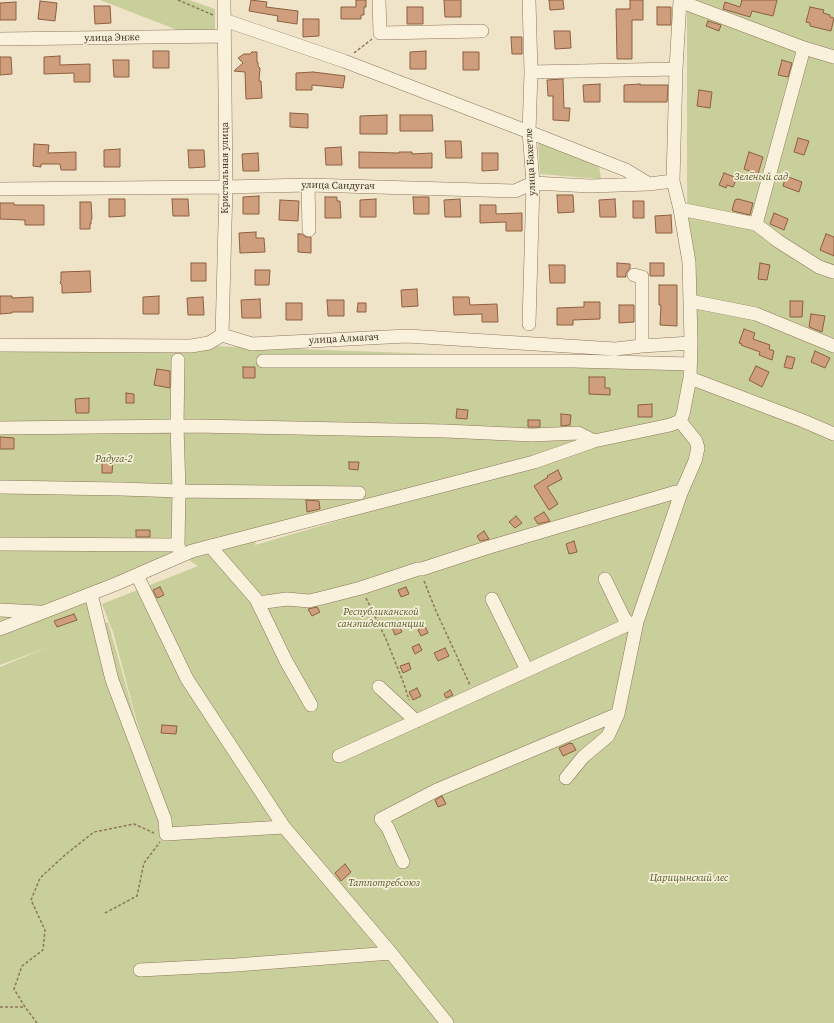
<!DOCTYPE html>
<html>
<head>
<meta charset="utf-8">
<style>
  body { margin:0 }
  canvas { display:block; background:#f0e4c8 }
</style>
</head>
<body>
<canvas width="834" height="1023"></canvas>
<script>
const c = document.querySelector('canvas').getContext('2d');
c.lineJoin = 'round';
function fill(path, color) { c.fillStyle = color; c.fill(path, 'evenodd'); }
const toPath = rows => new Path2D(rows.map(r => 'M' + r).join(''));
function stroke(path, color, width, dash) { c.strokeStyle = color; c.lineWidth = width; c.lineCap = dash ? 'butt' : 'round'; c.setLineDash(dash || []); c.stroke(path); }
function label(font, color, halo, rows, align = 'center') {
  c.font = font + ' "Source Serif 4",serif'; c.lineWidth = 3.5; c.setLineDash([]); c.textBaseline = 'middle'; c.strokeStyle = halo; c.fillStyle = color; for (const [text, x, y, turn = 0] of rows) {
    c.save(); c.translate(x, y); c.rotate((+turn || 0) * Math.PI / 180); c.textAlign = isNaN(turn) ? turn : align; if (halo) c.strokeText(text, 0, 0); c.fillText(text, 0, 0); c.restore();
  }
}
fill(toPath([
  [100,0,189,0,215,9,215,33,180,31],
  [687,0,834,0,834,1023,0,1023,0,667,48,647,0,665,0,348,213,346,689,363,687,176],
  [642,432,255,545,257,529],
  [179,554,198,566,102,604,113,632,151,774,108,622,95,627,89,592],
  [538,142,599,165,601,179,540,174]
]), '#c9cf9b');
const building = toPath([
  [251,0,267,2,266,7,298,11,297,24,277,21,278,16,249,11,251,0],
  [356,0,366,0,366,7,364,7,364,15,361,15,361,19,341,19,341,7,356,7,356,0],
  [444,0,461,0,461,17,445,17,444,0],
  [549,0,563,0,564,9,550,10,549,0],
  [630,0,643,0,643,20,632,20,632,59,617,59,616,9,630,9,630,0],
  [742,0,777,0,773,16,752,11,750,17,723,9,725,2,740,7,742,0],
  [40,1,57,3,55,21,38,19,40,1],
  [16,2,16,20,0,20,0,3,16,2],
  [94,6,110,6,111,23,95,24,94,6],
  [407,7,423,7,423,24,407,24,407,7],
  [657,7,671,7,671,25,657,25,657,7],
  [810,7,824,10,823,13,830,15,830,17,834,18,831,31,810,26,810,23,806,22,810,7],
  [303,19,319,19,319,36,303,37,303,19],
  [708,21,721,25,719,31,706,26,708,21],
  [554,31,570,31,571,48,555,49,554,31],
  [511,37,522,37,522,54,512,54,511,37],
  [153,51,169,51,169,68,153,68,153,51],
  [426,51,426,69,410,69,410,52,426,51],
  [252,52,257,52,257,62,258,62,258,66,260,68,259,81,261,81,262,98,246,99,245,72,234,71,243,63,238,58,244,54,250,54,252,52],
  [463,52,479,52,479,70,463,70,463,52],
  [60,56,60,65,90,64,90,82,74,82,74,73,44,74,44,57,60,56],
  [0,57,11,57,12,74,0,75,0,57],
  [113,60,129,60,129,77,114,77,113,60],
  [782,60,792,63,788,77,778,75,782,60],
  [313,72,345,76,343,88,312,85,312,90,296,90,296,73,313,72],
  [563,79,564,108,570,108,569,121,553,120,553,96,548,96,547,80,563,79],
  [600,84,600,102,584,102,583,85,600,84],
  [640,84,640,85,668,85,667,102,624,102,624,85,640,84],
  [699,90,712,92,710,108,697,106,699,90],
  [290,113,308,114,308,128,290,127,290,113],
  [387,115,387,134,360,134,360,116,387,115],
  [400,115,432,115,433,131,400,131,400,115],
  [798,138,809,141,804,155,794,152,798,138],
  [445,141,461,141,462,158,446,158,445,141],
  [34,144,49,145,48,153,76,152,76,170,61,170,60,164,41,164,41,167,33,166,34,144],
  [341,147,342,165,326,165,325,148,341,147],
  [120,149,120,167,104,167,104,150,120,149],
  [188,150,204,150,205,167,189,168,188,150],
  [359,152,399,153,399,152,412,152,412,154,432,153,432,168,359,168,359,152],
  [749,152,763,157,758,174,744,169,749,152],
  [258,153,259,171,243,171,242,154,258,153],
  [482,153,498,153,498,170,482,171,482,153],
  [724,173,737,178,733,187,727,185,726,188,719,185,724,173],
  [786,176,802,182,799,192,783,186,786,176],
  [557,195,573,195,574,212,558,213,557,195],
  [259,196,259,214,243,214,243,197,259,196],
  [325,197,337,197,337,201,340,201,341,218,325,218,325,197],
  [413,197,429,197,429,214,414,214,413,197],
  [109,199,125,199,125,216,109,217,109,199],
  [172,199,188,199,189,216,173,216,172,199],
  [376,199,376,217,360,217,360,200,376,199],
  [460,199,461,217,445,217,444,200,460,199],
  [615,199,616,217,600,217,599,200,615,199],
  [738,199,753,203,750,215,733,211,732,210,735,200,738,199],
  [280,200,299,201,298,221,279,220,280,200],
  [633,201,644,201,644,218,633,218,633,201],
  [80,202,91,202,92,219,91,220,91,224,90,224,90,229,80,229,80,202],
  [0,203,14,203,14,205,44,205,44,225,25,225,25,220,0,219,0,203],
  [480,205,496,205,496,214,522,213,522,231,506,231,506,222,480,223,480,205],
  [774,213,788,219,784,230,770,224,774,213],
  [671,215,672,233,656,233,655,216,671,215],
  [256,232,256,238,264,238,265,252,240,253,239,233,256,232],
  [298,234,302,234,306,237,311,237,311,253,298,252,298,234],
  [826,234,834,237,834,256,820,250,826,234],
  [191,263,206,263,206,281,191,281,191,263],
  [617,263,630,264,630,268,626,273,626,277,617,277,617,263],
  [650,263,664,263,664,276,650,276,650,263],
  [760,263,770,265,767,280,758,279,760,263],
  [549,265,565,265,565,283,550,283,549,265],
  [255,270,270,270,269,285,255,285,255,270],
  [90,271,91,292,62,293,62,285,60,283,61,281,61,272,90,271],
  [659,285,677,285,677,326,660,325,661,305,659,305,659,285],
  [417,289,418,306,402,307,401,290,417,289],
  [0,296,12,296,12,298,33,297,33,312,12,312,12,313,0,314,0,296],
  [159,296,159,314,143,314,143,297,159,296],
  [203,297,204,315,188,315,187,298,203,297],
  [453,297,469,297,470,305,497,304,498,322,482,322,482,314,454,315,453,297],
  [260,299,261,318,242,318,241,300,260,299],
  [327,300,344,300,344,316,328,316,327,300],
  [790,301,803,301,802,317,790,317,790,301],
  [584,302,600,302,600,319,573,320,573,325,557,325,557,308,584,307,584,302],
  [286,303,302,303,302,320,286,320,286,303],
  [358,303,366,303,366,312,357,312,358,303],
  [619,305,634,305,634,322,619,323,619,305],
  [811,314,825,316,822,332,809,327,811,314],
  [744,329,755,333,753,339,770,345,769,349,774,351,772,360,759,355,760,352,741,345,742,344,739,343,744,329],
  [815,351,830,358,825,368,811,362,815,351],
  [787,356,795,358,792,369,784,367,787,356],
  [756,366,769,372,762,387,749,380,756,366],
  [243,367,255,367,255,378,243,378,243,367],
  [157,369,170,371,170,388,154,385,157,369],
  [589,377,605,377,605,388,610,388,610,395,589,394,589,377],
  [126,393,134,394,134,403,126,403,126,393],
  [89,398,89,413,76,413,75,399,89,398],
  [652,404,652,417,638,417,638,405,652,404],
  [457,409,468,410,467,419,456,418,457,409],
  [561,414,571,415,570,425,561,426,561,414],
  [528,420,540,420,540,427,528,427,528,420],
  [0,437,14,438,14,449,0,449,0,437],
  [102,459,113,459,112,473,102,473,102,459],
  [349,462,359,462,358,470,349,469,349,462],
  [558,470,562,479,547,487,558,504,549,510,534,486,548,477,547,476,558,470],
  [306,500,319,501,320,509,307,512,306,500],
  [544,512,550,521,538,524,534,518,544,512],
  [516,516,522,523,515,528,509,522,516,516],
  [136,530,150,530,150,537,136,537,136,530],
  [484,531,489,539,480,541,477,536,484,531],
  [574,541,577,552,569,554,566,544,574,541],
  [160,587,164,595,157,598,153,590,160,587],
  [406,587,409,594,401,597,398,590,406,587],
  [317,607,320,612,312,616,308,609,317,607],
  [74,614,77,620,57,627,54,621,74,614],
  [398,624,402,632,395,635,392,627,398,624],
  [425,626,428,633,421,636,418,630,425,626],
  [419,644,422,650,415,654,412,647,419,644],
  [445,648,449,656,438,661,434,653,445,648],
  [409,663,411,669,403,673,400,666,409,663],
  [417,688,421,696,413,700,409,692,417,688],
  [450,690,453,695,446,698,444,694,450,690],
  [162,725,177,726,176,734,161,733,162,725],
  [570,743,571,744,572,743,576,750,563,756,559,748,570,743],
  [442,796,446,804,438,807,435,800,442,796],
  [345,864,351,872,341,881,335,873,345,864]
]);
fill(building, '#cf9f7d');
stroke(building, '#8d5f41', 1);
const minor = toPath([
  [379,0,380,33,482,31],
  [680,5,687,4,804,48,834,57],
  [224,20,344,61,529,132,626,170,649,184],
  [0,39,224,36],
  [531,72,676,69],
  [308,185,309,230],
  [0,189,226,187,308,185,515,191,533,183,590,186,649,184,673,181],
  [680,209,756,224,778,241,819,267,834,272],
  [756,224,804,48],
  [634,275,642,277,642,346],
  [690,301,756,314,834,346],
  [529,324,533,183,529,132,531,72,529,0],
  [222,335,226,187,224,0],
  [0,345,191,346,209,343,222,335,252,344,407,336,615,349,642,346,691,343],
  [178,360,177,426,179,491,178,545],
  [263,361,574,361,690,364],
  [690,378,801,420,834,434],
  [0,428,195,426,445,431,532,435,578,433,594,441],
  [0,487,121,489,179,491,359,493],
  [0,544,178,545,181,555],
  [210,546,256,599,286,661,311,705],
  [137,575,187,679,284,827,391,953,447,1023],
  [605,579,624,618,629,624],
  [91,594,112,680,165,820,166,834,284,827],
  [492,599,527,670],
  [258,603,287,599,309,601,322,598,361,588,418,569,422,569,486,548,676,492,681,493],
  [0,610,38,612],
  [0,629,116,584,192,551,534,462,594,441,670,425,680,421,683,414,690,378,691,343,689,262,680,209,673,181,676,69,680,0],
  [379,687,416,721],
  [339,756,629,624,637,622],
  [566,778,583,757,608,736,618,714,637,622,681,493,695,461,698,448,696,441,680,421],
  [403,862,388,828,381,819,437,790,618,714],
  [140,970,236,965,391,953]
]);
stroke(minor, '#8d765c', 14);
stroke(toPath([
  [178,0,213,15],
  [354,53,372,39],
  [424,581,436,611,470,685],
  [366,598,386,639,404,684,409,700],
  [105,913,137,896,144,863,160,842],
  [0,1007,25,1007],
  [37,1023,25,1007,14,989,22,966,43,950,45,930,31,900,40,878,65,855,94,832,134,824,154,833]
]), '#8d765c', 1.5, [3, 2]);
stroke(minor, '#faf1dc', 13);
label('10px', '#3d2e20', '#f7eed8', [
  ["улица Энже",112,38,-1],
  ["улица Бахетле",531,162,-93],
  ["Кристальная улица",225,168,-90],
  ["улица Сандугач",338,186,1],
  ["улица Алмагач",344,339,-3]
]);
label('italic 10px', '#4d5a26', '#f7eed8', [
  ["Зелёный сад",761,177],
  ["Радуга-2",114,459],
  ["Республиканской",381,612],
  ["санэпидемстанции",381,624],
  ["Царицынский лес",689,878],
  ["Татпотребсоюз",384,883]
]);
</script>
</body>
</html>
